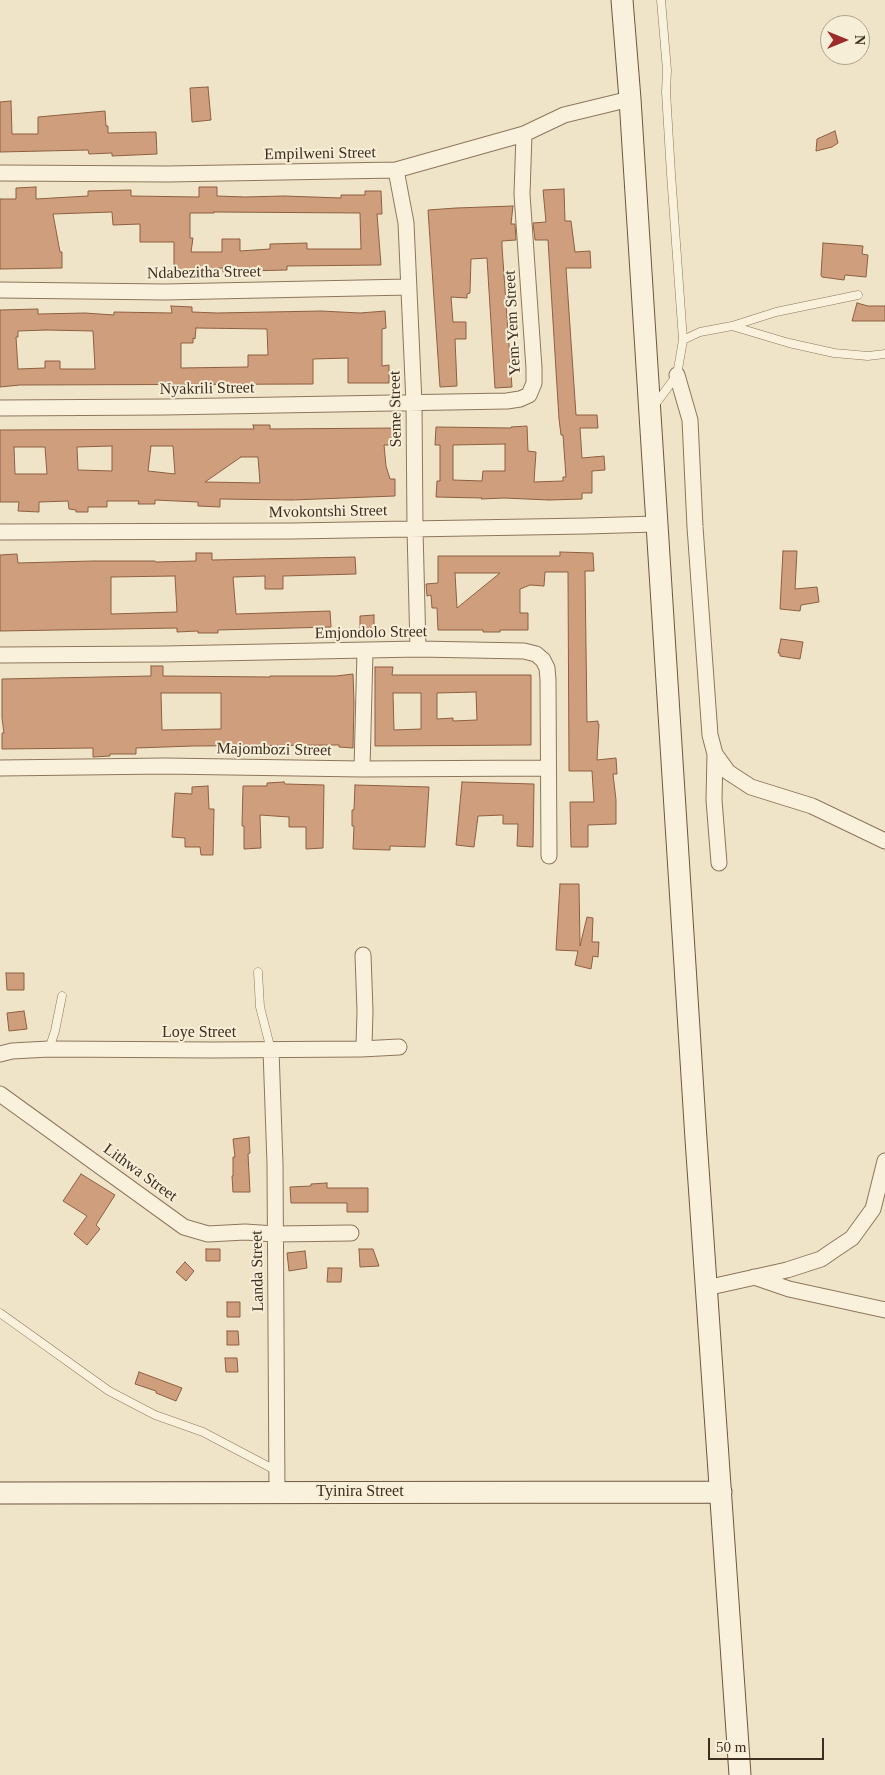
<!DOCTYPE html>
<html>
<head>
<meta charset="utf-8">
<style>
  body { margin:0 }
  #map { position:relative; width:885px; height:1775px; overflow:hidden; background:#f0e4c8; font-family:"Times New Roman",serif }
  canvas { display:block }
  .north { position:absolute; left:820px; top:15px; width:50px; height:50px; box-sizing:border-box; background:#f7eed8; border:1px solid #ada18e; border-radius:50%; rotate:90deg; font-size:14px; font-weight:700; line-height:20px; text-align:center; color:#3d2e20 }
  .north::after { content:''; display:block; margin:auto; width:18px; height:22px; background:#9e2a2b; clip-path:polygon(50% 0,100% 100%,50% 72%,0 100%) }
  .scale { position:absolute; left:708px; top:1738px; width:116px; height:22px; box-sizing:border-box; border:2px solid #3d2e20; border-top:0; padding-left:6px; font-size:15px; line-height:18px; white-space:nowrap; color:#3d2e20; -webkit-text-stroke:4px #f7eed8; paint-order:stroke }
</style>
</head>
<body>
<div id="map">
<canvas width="885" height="1775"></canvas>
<div class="north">N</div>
<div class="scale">50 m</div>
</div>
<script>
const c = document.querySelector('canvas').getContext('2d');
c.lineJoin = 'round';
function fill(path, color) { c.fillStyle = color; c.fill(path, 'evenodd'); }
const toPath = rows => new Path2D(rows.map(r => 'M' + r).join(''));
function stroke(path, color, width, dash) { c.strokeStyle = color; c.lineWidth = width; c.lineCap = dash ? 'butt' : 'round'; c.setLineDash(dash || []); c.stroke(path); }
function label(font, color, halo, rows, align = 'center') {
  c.font = font + ' "Times New Roman",serif'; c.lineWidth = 4; c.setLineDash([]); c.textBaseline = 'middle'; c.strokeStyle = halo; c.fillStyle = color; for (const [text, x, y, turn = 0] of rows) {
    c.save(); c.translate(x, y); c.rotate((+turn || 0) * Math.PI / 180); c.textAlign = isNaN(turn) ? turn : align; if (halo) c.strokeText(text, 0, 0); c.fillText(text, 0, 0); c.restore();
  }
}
const building = toPath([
  [208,87,211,120,192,122,190,88,208,87],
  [11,101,12,134,38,134,38,117,105,111,106,126,108,126,108,133,156,132,157,154,112,156,112,153,89,154,88,150,0,152,0,102,11,101],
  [835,131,838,143,832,147,816,151,817,139,835,131],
  [36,187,36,199,88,196,88,191,131,190,131,196,199,197,199,187,217,187,217,196,245,197,284,196,341,198,341,195,365,195,365,191,381,191,382,214,377,214,381,265,287,266,287,270,244,271,223,272,223,268,192,269,192,274,174,274,174,242,140,242,140,224,113,225,112,212,53,214,60,252,62,252,62,268,0,269,0,199,16,199,16,188,36,187],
  [214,212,360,213,361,249,307,249,307,243,270,244,270,249,240,251,240,239,222,239,222,252,191,252,193,238,190,238,190,213,214,213,214,212],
  [564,189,565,221,571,221,575,252,590,251,591,268,566,268,576,415,597,415,598,428,580,428,582,458,604,456,605,470,592,471,592,493,582,493,582,499,549,500,504,498,481,499,482,498,436,497,437,481,440,481,440,445,435,445,436,427,511,428,511,427,527,426,528,451,536,452,534,482,563,481,563,477,566,477,563,435,561,435,559,419,548,240,535,240,533,223,546,222,543,190,564,189],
  [505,444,505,471,483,471,482,481,453,480,453,445,505,444],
  [513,206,511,224,515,224,516,240,502,241,502,247,512,387,495,388,487,258,471,259,470,293,467,294,467,298,451,297,453,322,466,322,466,339,455,339,457,386,440,387,428,210,456,208,513,206],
  [823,243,863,246,862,254,868,255,866,277,845,275,844,280,822,277,821,275,823,243],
  [857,303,868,306,885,306,885,321,852,321,857,303],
  [171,306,192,307,192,312,217,313,321,311,360,313,385,311,386,328,382,329,382,366,389,365,389,383,348,383,348,358,313,359,313,384,20,385,0,387,0,310,38,309,38,314,85,313,114,315,114,312,172,313,171,306],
  [196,328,267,329,268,355,248,355,248,367,181,368,181,343,193,343,193,338,195,339,196,328],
  [46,330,93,331,95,369,60,369,60,361,45,361,45,368,18,369,16,337,18,337,18,331,46,330],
  [253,425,270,425,270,429,397,428,397,445,384,445,386,466,390,479,395,479,395,496,292,500,220,499,220,507,198,506,198,502,155,500,155,504,138,504,139,501,107,501,107,507,88,507,88,512,76,512,76,510,69,509,68,501,39,502,39,512,18,511,19,502,0,502,0,430,228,429,254,429,253,425],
  [112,446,112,471,78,470,77,447,112,446],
  [151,446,173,446,175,474,148,471,151,446],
  [14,447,45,447,47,474,15,474,14,447],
  [241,457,258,457,260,483,205,482,241,457],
  [783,551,797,551,795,589,817,587,819,602,801,605,800,611,780,609,783,551],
  [560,552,593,553,594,571,585,571,587,722,598,721,598,724,599,724,597,760,616,758,617,774,613,774,616,800,616,824,588,825,588,847,571,847,570,802,594,802,592,771,569,771,568,572,545,572,544,586,530,585,520,589,520,613,528,613,528,630,500,630,500,632,483,632,483,630,438,630,437,608,432,608,431,595,427,596,426,584,438,583,438,556,560,556,560,552],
  [455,573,500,573,457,608,455,573],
  [196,553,212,553,212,560,355,557,356,574,283,576,283,589,265,589,265,576,233,577,236,614,330,611,331,627,218,630,218,633,198,633,198,631,177,632,177,628,0,631,0,555,17,554,18,563,92,561,155,561,156,562,196,561,196,553],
  [175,576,177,612,111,614,111,577,175,576],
  [374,615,374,633,360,633,360,616,374,615],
  [781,639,803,642,800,659,780,656,780,653,778,653,781,639],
  [151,666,163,666,163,676,270,677,270,676,336,676,353,674,354,702,353,748,339,747,339,745,193,746,136,748,136,754,110,754,110,756,93,757,93,748,2,749,2,733,4,733,2,718,2,679,151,676,151,666],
  [161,693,221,693,221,729,162,730,161,693],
  [375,667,393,667,392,675,531,675,531,745,375,746,375,667],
  [476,692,477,720,453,721,453,718,437,719,437,693,476,692],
  [393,693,421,693,421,729,394,730,393,693],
  [284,782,285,784,324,785,323,848,306,849,306,827,289,827,289,817,260,815,261,848,244,849,244,826,242,826,243,786,267,786,267,783,284,782],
  [462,782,534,784,533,847,517,846,518,824,503,824,503,815,478,816,474,847,456,845,462,782],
  [355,785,429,787,425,847,390,846,390,850,353,849,354,826,352,826,352,810,354,810,355,785],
  [208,786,209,809,214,809,213,855,201,855,200,847,185,847,185,838,172,837,175,793,192,794,192,787,208,786],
  [560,884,579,884,580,946,587,917,593,918,592,942,599,942,598,957,593,956,591,969,575,965,578,951,556,950,560,884],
  [6,973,24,973,24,990,7,990,6,973],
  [24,1011,27,1029,9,1031,7,1013,24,1011],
  [249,1137,250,1153,248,1154,250,1192,233,1192,232,1176,233,1176,233,1157,235,1157,233,1139,249,1137],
  [81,1174,115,1195,96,1225,100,1229,87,1245,74,1234,87,1216,63,1201,81,1174],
  [327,1183,327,1188,368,1188,368,1212,347,1212,347,1203,291,1203,290,1187,311,1186,311,1184,327,1183],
  [206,1249,220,1249,220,1261,206,1261,206,1249],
  [359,1249,373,1249,379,1266,360,1267,359,1249],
  [305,1251,307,1268,289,1271,287,1253,305,1251],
  [185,1262,194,1271,186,1281,176,1272,185,1262],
  [328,1268,342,1268,341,1282,327,1282,328,1268],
  [227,1302,240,1302,240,1317,227,1317,227,1302],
  [227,1331,238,1331,239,1345,227,1345,227,1331],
  [225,1358,237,1358,238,1372,226,1372,225,1358],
  [139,1372,182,1388,176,1401,156,1393,156,1391,135,1384,139,1372]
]);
fill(building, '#cf9f7d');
stroke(building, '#8d5f41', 1);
const lane = toPath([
  [732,326,789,343,834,353,868,356,885,354],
  [683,340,700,332,732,326,776,312,858,295],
  [654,406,677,375,683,340,671,174,666,92,667,70,661,0],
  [258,972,260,1007,271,1050],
  [49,1049,55,1031,62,996],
  [0,1313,109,1391,155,1415,203,1432,277,1471]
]);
const street = toPath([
  [396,170,406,223,414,403,415,529,418,649],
  [0,173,168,174,396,170,524,134,564,115,630,99],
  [0,290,165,292,409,287],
  [677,375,690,420,695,527,710,735,715,754,728,772,751,787,812,806,885,841],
  [0,408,165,407,507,401,520,399,529,395,534,383,534,368,522,194,524,134],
  [0,532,292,531,586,526,656,524],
  [0,655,165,654,418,649,524,651,536,654,543,660,547,668,548,680,549,856],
  [715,754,714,800,719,863],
  [0,768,165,766,362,769,548,768],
  [362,769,365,651],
  [361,1049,364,1045,365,1011,363,955],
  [271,1050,275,1164,277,1493],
  [0,1054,12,1051,49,1049,213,1050,361,1049,399,1047],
  [0,1094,184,1227,208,1234,245,1232,275,1234,351,1233],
  [754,1277,789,1289,885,1310],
  [706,1288,787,1270,821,1259,834,1250,852,1238,873,1209,885,1161]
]);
const secondary = toPath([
  [622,0,630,99,696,1139,740,1775],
  [0,1493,721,1492]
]);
stroke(lane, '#8d765c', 9);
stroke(street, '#8d765c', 17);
stroke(secondary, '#6f573f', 23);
stroke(lane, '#faf1dc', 8);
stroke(street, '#faf1dc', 15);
stroke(secondary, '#faf1dc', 21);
label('16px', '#3d2e20', '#f7eed8', [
  ["Empilweni Street",320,154,-1],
  ["Ndabezitha Street",204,273,-1],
  ["Yem-Yem Street",513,323,-93],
  ["Nyakrili Street",207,389,-1],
  ["Seme Street",396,409,-91],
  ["Mvokontshi Street",328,512,-1],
  ["Emjondolo Street",371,633,-1],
  ["Majombozi Street",274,750,1],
  ["Loye Street",199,1033],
  ["Lithwa Street",140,1173,36],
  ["Landa Street",258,1271,-91],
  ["Tyinira Street",360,1492]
]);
</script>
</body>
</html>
